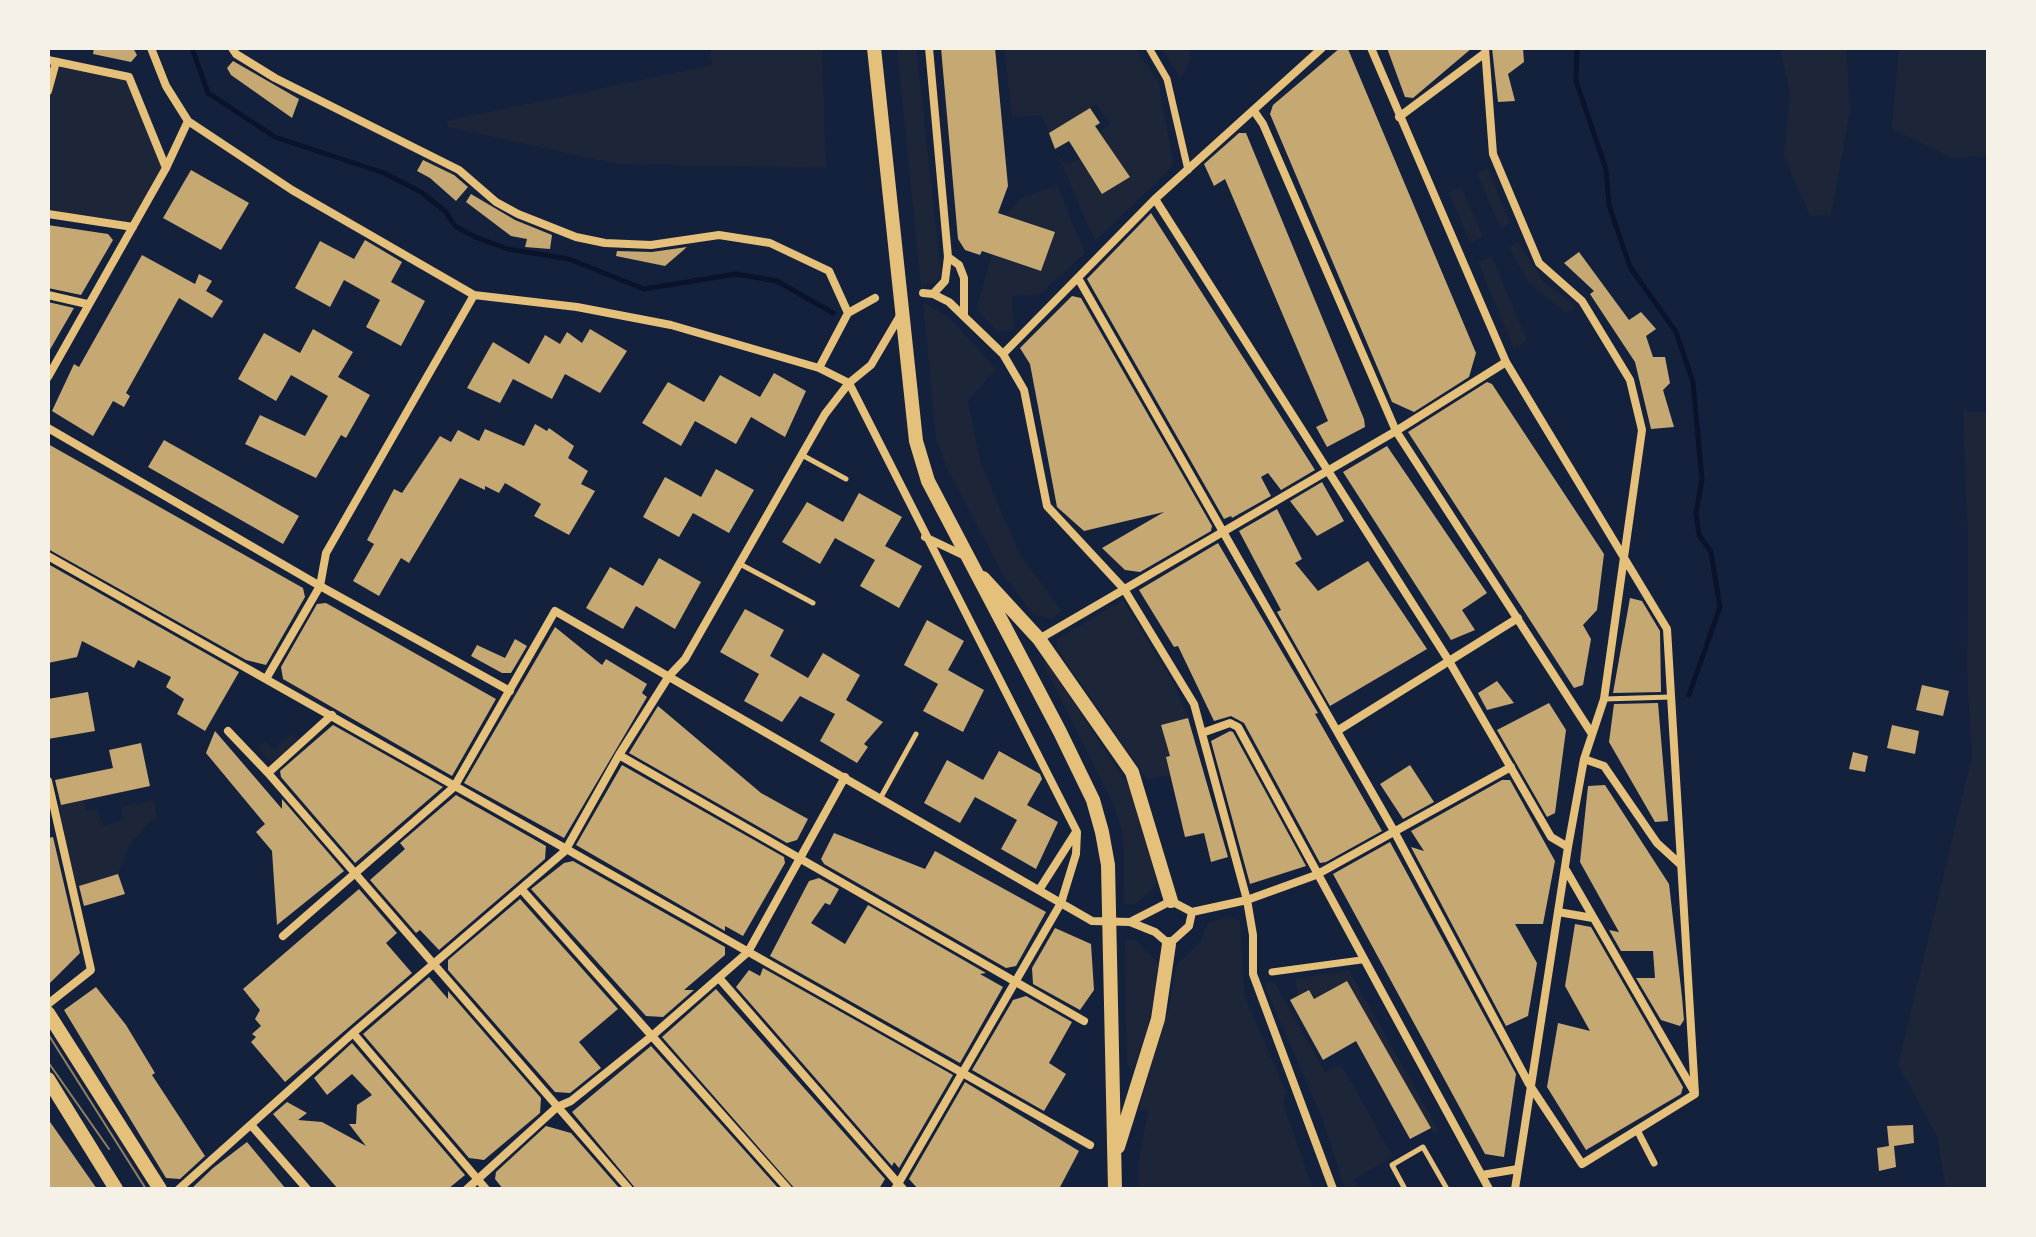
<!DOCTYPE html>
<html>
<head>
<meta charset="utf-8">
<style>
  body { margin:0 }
  #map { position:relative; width:2036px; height:1237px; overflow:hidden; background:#14213d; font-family:"Libre Baskerville",serif }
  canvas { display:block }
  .frame { position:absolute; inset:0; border:50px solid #f6f1e7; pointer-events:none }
</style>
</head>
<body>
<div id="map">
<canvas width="2036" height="1237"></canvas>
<div class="frame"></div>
</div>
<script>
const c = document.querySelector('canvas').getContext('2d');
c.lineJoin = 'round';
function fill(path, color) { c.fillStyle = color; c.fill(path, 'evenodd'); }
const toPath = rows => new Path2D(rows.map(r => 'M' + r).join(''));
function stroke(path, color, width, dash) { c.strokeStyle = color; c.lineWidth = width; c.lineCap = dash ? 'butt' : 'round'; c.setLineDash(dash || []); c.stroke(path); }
fill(toPath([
  [709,48,822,48,826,168,617,164,448,127,446,121,712,65],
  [897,48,916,48,941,272,936,282,921,286],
  [1004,48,1135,48,1158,81,1173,161,1171,168,1095,241,1055,149,1065,165,1080,159,1103,194,1129,177,1100,132,1110,124,1096,104,1049,133,1041,115,1012,117],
  [1162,48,1188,48,1191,57,1181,79],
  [1780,48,1846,48,1850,111,1831,215,1810,216,1784,156,1790,93],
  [1899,48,1988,48,1988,156,1951,158,1892,129],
  [56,62,129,77,166,168,133,227,48,214,48,91],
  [1488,168,1510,223,1501,229,1477,173],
  [1057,185,1085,253,1039,295,1012,296,1014,330,997,331,976,310,992,255,1041,271,1054,232,1006,215,1021,198],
  [1461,187,1483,236,1470,243,1449,192],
  [1518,242,1542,280,1576,307,1566,313,1528,282,1509,247],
  [1492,256,1527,341,1514,349,1478,262],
  [923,302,951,319,996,369,968,401,981,464,1020,555,1062,611,1052,619,1034,615,1003,575,946,466,936,438],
  [1963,410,1988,413,1988,1189,1946,1189,1937,1136,1898,1065,1972,756,1967,672,1968,541],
  [1123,600,1174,684,1188,718,1161,725,1170,756,1166,758,1170,775,1147,779,1057,649,1057,639],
  [1042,662,1047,662,1131,790,1152,854,1157,884,1135,905,1124,904,1123,836,1116,810],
  [291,734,298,740,275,760,268,760,258,748,265,742,274,749],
  [84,800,86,811,97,809,103,826,123,820,121,807,154,800,157,819,151,820,129,846,118,874,76,887,58,806],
  [1229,916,1240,921,1244,995,1286,1091,1283,1103,1313,1189,1139,1189,1138,1165,1148,1111,1138,1111,1169,1008,1177,965,1200,942,1208,923],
  [1125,940,1136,940,1158,963,1159,977,1148,1026,1133,1071,1127,1065],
  [1349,970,1439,1131,1434,1134,1347,981,1314,999,1298,996,1295,979],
  [1266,982,1274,982,1325,1072,1341,1064,1393,1157,1353,1180,1358,1189,1345,1189,1322,1118,1266,989]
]), '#1d2539');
stroke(toPath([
  [192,48,208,93,275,137,384,173,421,192,445,211,455,226,475,237,508,249,569,259,644,289,736,274,777,281,833,313],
  [1577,48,1576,81,1606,169,1609,205,1630,267,1676,332,1693,382,1702,480,1696,513,1699,535,1711,552,1720,607,1689,695]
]), '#0b132b', 5);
fill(toPath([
  [94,48,133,48,137,55,131,62,93,54],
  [941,48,995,48,1008,186,998,213,1055,232,1041,271,982,251,980,255,965,250,958,239],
  [1340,48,1348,49,1476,353,1469,377,1414,412,1392,402,1270,114,1273,105],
  [1387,48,1472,48,1413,98,1405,97],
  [1492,48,1523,48,1524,62,1508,74,1515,101,1498,102],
  [233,61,299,99,292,118,231,75,227,68],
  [1090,108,1100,123,1095,126,1130,177,1102,194,1069,141,1055,149,1049,133],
  [1239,133,1246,133,1364,419,1365,427,1327,447,1316,427,1328,421,1225,179,1214,186,1204,164],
  [423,160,454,175,468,187,456,201,430,178,417,171],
  [191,170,249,203,221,250,163,218],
  [471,194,515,220,552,235,550,249,525,247,527,239,511,236,466,202],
  [1151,213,1315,470,1281,490,1268,473,1261,477,1271,496,1232,518,1231,516,1224,519,1087,279],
  [48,225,108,234,113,240,81,295,48,288],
  [365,240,402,262,391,282,425,301,401,346,366,327,380,300,344,280,330,307,295,288,320,241,354,259],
  [687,247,665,266,616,256,617,251,652,252],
  [1579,252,1629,320,1641,312,1656,329,1646,336,1653,357,1665,357,1670,383,1663,390,1674,427,1651,429,1635,362,1590,294,1594,291,1564,263],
  [142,255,195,284,199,274,212,281,206,291,223,301,212,318,179,298,126,393,130,396,124,407,113,401,93,436,52,411,74,364,79,367],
  [1072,296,1081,298,1212,526,1211,531,1140,572,1125,570,1102,548,1164,512,1084,531,1057,507,1030,364,1020,348],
  [48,302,74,308,48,353],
  [313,329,353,352,338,377,370,395,346,438,341,435,316,478,245,444,260,415,305,436,328,396,291,375,276,401,238,379,264,333,300,353],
  [590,329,627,351,600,393,565,374,552,399,513,379,500,403,467,388,493,342,529,364,545,335,560,344,567,332,582,343],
  [774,373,806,391,785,437,751,417,736,444,695,421,681,446,642,423,668,382,704,402,720,375,760,397],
  [1487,382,1492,384,1604,554,1597,610,1583,625,1591,639,1583,685,1574,688,1408,432],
  [535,424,547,431,549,428,574,446,568,458,588,471,581,484,595,491,569,535,534,516,541,504,505,483,499,493,485,486,485,490,460,478,409,563,401,558,379,596,353,581,374,544,367,540,394,489,402,493,440,436,451,442,458,430,479,441,485,429,524,446],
  [164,440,299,516,283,544,148,467],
  [48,444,303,588,305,597,266,665,246,660,48,549],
  [1387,446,1487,593,1462,610,1475,630,1451,640,1343,472],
  [716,469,754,490,729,533,693,513,679,537,643,517,665,477,701,497],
  [1322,482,1344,521,1317,536,1290,501],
  [859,493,902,517,885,546,922,566,899,608,860,586,875,560,835,538,820,564,782,542,807,502,843,522],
  [1277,509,1302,559,1295,563,1318,591,1368,561,1427,649,1330,706,1277,612,1281,610,1239,531],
  [1218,543,1318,713,1315,714,1382,831,1326,862,1320,863,1244,723,1231,716,1214,721,1178,646,1174,647,1139,590],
  [659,558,701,582,675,629,636,606,623,629,586,608,610,567,643,586],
  [48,564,239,672,205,731,177,714,184,699,166,687,171,677,138,660,134,668,82,641,77,657,48,663],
  [1630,598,1642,601,1660,631,1661,692,1613,693],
  [326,603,496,699,452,776,283,679,281,667,317,604],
  [745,609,784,630,770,656,808,678,823,653,860,675,846,700,883,722,864,744,868,747,857,763,820,741,835,714,800,696,782,722,744,701,759,674,720,652],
  [927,620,964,641,948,670,984,690,963,732,923,711,938,684,904,665],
  [555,627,602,665,606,659,647,684,642,693,647,697,564,838,464,783],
  [515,639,527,646,511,673,502,673,471,656,477,645,505,658],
  [1497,681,1514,703,1487,710,1478,693],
  [1922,685,1949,691,1943,716,1916,710],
  [88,692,95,731,48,739,48,699],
  [1549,703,1566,730,1555,813,1547,817,1497,730],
  [1658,703,1668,821,1655,822,1609,742,1614,704],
  [658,706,761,793,808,819,797,840,787,843,629,753],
  [1188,718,1228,857,1211,862,1204,833,1185,837,1166,757,1170,756,1161,725],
  [333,725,443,787,355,863,281,777,280,771],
  [1892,725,1919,731,1915,754,1887,748],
  [215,731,282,809,282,799,344,871,277,925,272,851,256,832,265,824,206,753],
  [1230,731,1233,732,1306,866,1250,884,1211,741],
  [141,743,150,786,61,805,55,780,113,768,109,750],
  [999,751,1040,774,1042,779,1027,805,1058,822,1036,869,1001,849,1017,820,975,797,960,823,924,803,947,760,983,780],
  [1853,752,1868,756,1865,772,1849,769],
  [622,765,784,857,785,863,743,936,725,926,725,931,576,845],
  [1410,765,1434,802,1403,819,1380,784],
  [1502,780,1510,780,1555,861,1543,924,1515,924,1537,963,1528,1016,1506,1026,1411,847,1424,851,1411,831],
  [1605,785,1669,884,1682,997,1684,1020,1680,1026,1661,1020,1636,978,1655,978,1653,951,1621,951,1609,930,1619,932,1580,862,1588,786],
  [456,795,546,846,545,859,439,950,420,930,416,933,370,880,405,849,400,843],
  [834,833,925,869,935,851,1046,912,1016,966,1006,968,824,864,821,859],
  [53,837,80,953,48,985,48,838],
  [1390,842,1516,1074,1504,1157,1485,1154,1333,874],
  [573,861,725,947,725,955,684,990,694,990,663,1017,646,1016,531,889,564,863],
  [118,874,125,894,84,906,79,886],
  [819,878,839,889,830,905,825,903,811,923,845,944,868,905,986,973,980,974,1003,987,960,1063,770,956,809,881],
  [359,889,397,933,386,943,412,973,285,1082,251,1042,256,1037,252,1034,261,1026,255,1019,260,1010,243,989],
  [520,899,618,1009,579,1042,601,1068,570,1093,555,1092,448,970,448,960],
  [1575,924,1591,927,1683,1087,1681,1094,1586,1150,1547,1087,1558,1023,1590,1031,1565,986],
  [1055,928,1091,944,1094,990,1080,1010,1033,984,1032,968],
  [763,968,953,1075,899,1168,894,1162,892,1166,736,987,749,970,760,976],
  [429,977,448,999,448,991,541,1098,540,1113,484,1160,469,1158,363,1034],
  [1347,981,1431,1128,1410,1139,1356,1041,1323,1060,1290,1000,1309,990,1314,999],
  [96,987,126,1025,155,1073,152,1075,205,1156,180,1179,166,1178,64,1010],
  [716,989,885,1179,879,1189,795,1189,662,1037],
  [1026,996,1072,1022,1049,1063,1066,1074,1044,1111,972,1070,1013,1000],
  [352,1043,465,1175,448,1189,338,1189,273,1114,287,1102,307,1113,298,1120,322,1122,366,1146,349,1124,356,1124,357,1105,372,1095,352,1074,327,1095,314,1078],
  [651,1046,779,1189,636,1189,572,1112],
  [965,1082,1079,1151,1059,1189,918,1189,909,1179],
  [48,1119,97,1189,48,1189],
  [1913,1125,1914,1143,1894,1146,1896,1167,1879,1171,1877,1148,1889,1146,1887,1126],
  [546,1126,571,1133,620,1189,503,1189,495,1179,496,1172],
  [247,1142,286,1189,191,1189,213,1168]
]), '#c6a872');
stroke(toPath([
  [802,455,846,479],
  [740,564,813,603],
  [1604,699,1671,697],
  [881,797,916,734],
  [1405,1189,1392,1165,1423,1147,1447,1189]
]), '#e5c07b', 5);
stroke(toPath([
  [1149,48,1167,79,1188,170],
  [1272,972,1361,960],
  [1637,1130,1654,1163]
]), '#e5c07b', 7);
stroke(toPath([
  [151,48,166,86,188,121,292,190,474,295,577,307,671,325,819,368,849,383,1077,832,1076,854,1061,903,895,1189],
  [232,48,236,54,275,78,459,170,496,202,518,214,576,237,605,243,651,245,719,235,770,243,829,271,848,313],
  [929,48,948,257,945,281,933,294],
  [1485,48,1493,154,1539,263,1582,301,1630,380,1642,430,1604,699,1584,759,1568,847,1515,1189],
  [48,60,129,77,166,168],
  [48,91,56,62],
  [1254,111,1263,124,1396,431,1592,734],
  [1399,117,1485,53],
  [1155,199,1449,661,1551,837,1568,847],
  [48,214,133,227],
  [948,257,959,265,964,278,964,315],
  [1078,278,1394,831,1529,1084,1582,1164,1695,1094,1667,629,1506,362,1371,48],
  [923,293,933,294,949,302,1003,354,1024,390,1047,506,1124,589,1194,704,1247,900,1253,935,1253,974,1333,1189],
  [48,295,87,304],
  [1003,354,1155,199,1322,48],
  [819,368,848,313,875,298],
  [48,377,166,168,188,121],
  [48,428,320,586,510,691],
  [925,537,965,556],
  [48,556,1090,1145],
  [1039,639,1396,431,1506,362],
  [266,679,320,586,326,553,474,295],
  [332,715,268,773,629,1189],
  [228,731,268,773],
  [1337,731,1518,618],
  [1202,733,1230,723,1238,727,1489,1189],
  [619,755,1084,1021],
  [1584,759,1604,766,1657,843,1681,865],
  [48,781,91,970,48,1004],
  [1566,870,1693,1090],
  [1039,890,1076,832],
  [523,891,788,1189],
  [1192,912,1247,900,1316,875,1511,767],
  [1558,912,1593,918],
  [1130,922,1171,901,1192,912],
  [283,936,454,787,555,611,1092,921,1130,922,1155,932,1169,944,1189,926,1192,912],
  [719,978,903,1189],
  [353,1033,486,1189],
  [251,1125,307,1189],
  [1482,1175,1518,1169],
  [179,1189,353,1033,565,851,619,755,669,676,685,659,825,414,849,383,871,365,901,314],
  [467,1189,557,1107,571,1101,653,1035,748,952,845,777]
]), '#e5c07b', 8);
stroke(toPath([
  [48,1013,160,1189],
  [48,1079,116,1189]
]), '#e5c07b', 14);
stroke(toPath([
  [874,48,916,441,928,481,1060,732,1093,800,1102,832,1108,865,1115,1189],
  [983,578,1039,639,1132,772,1171,901],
  [1118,1147,1158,1019,1169,944]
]), '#e5c07b', 14);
stroke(toPath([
  [48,1034,146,1189],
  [48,1062,109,1149]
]), '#918062', 2);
</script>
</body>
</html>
